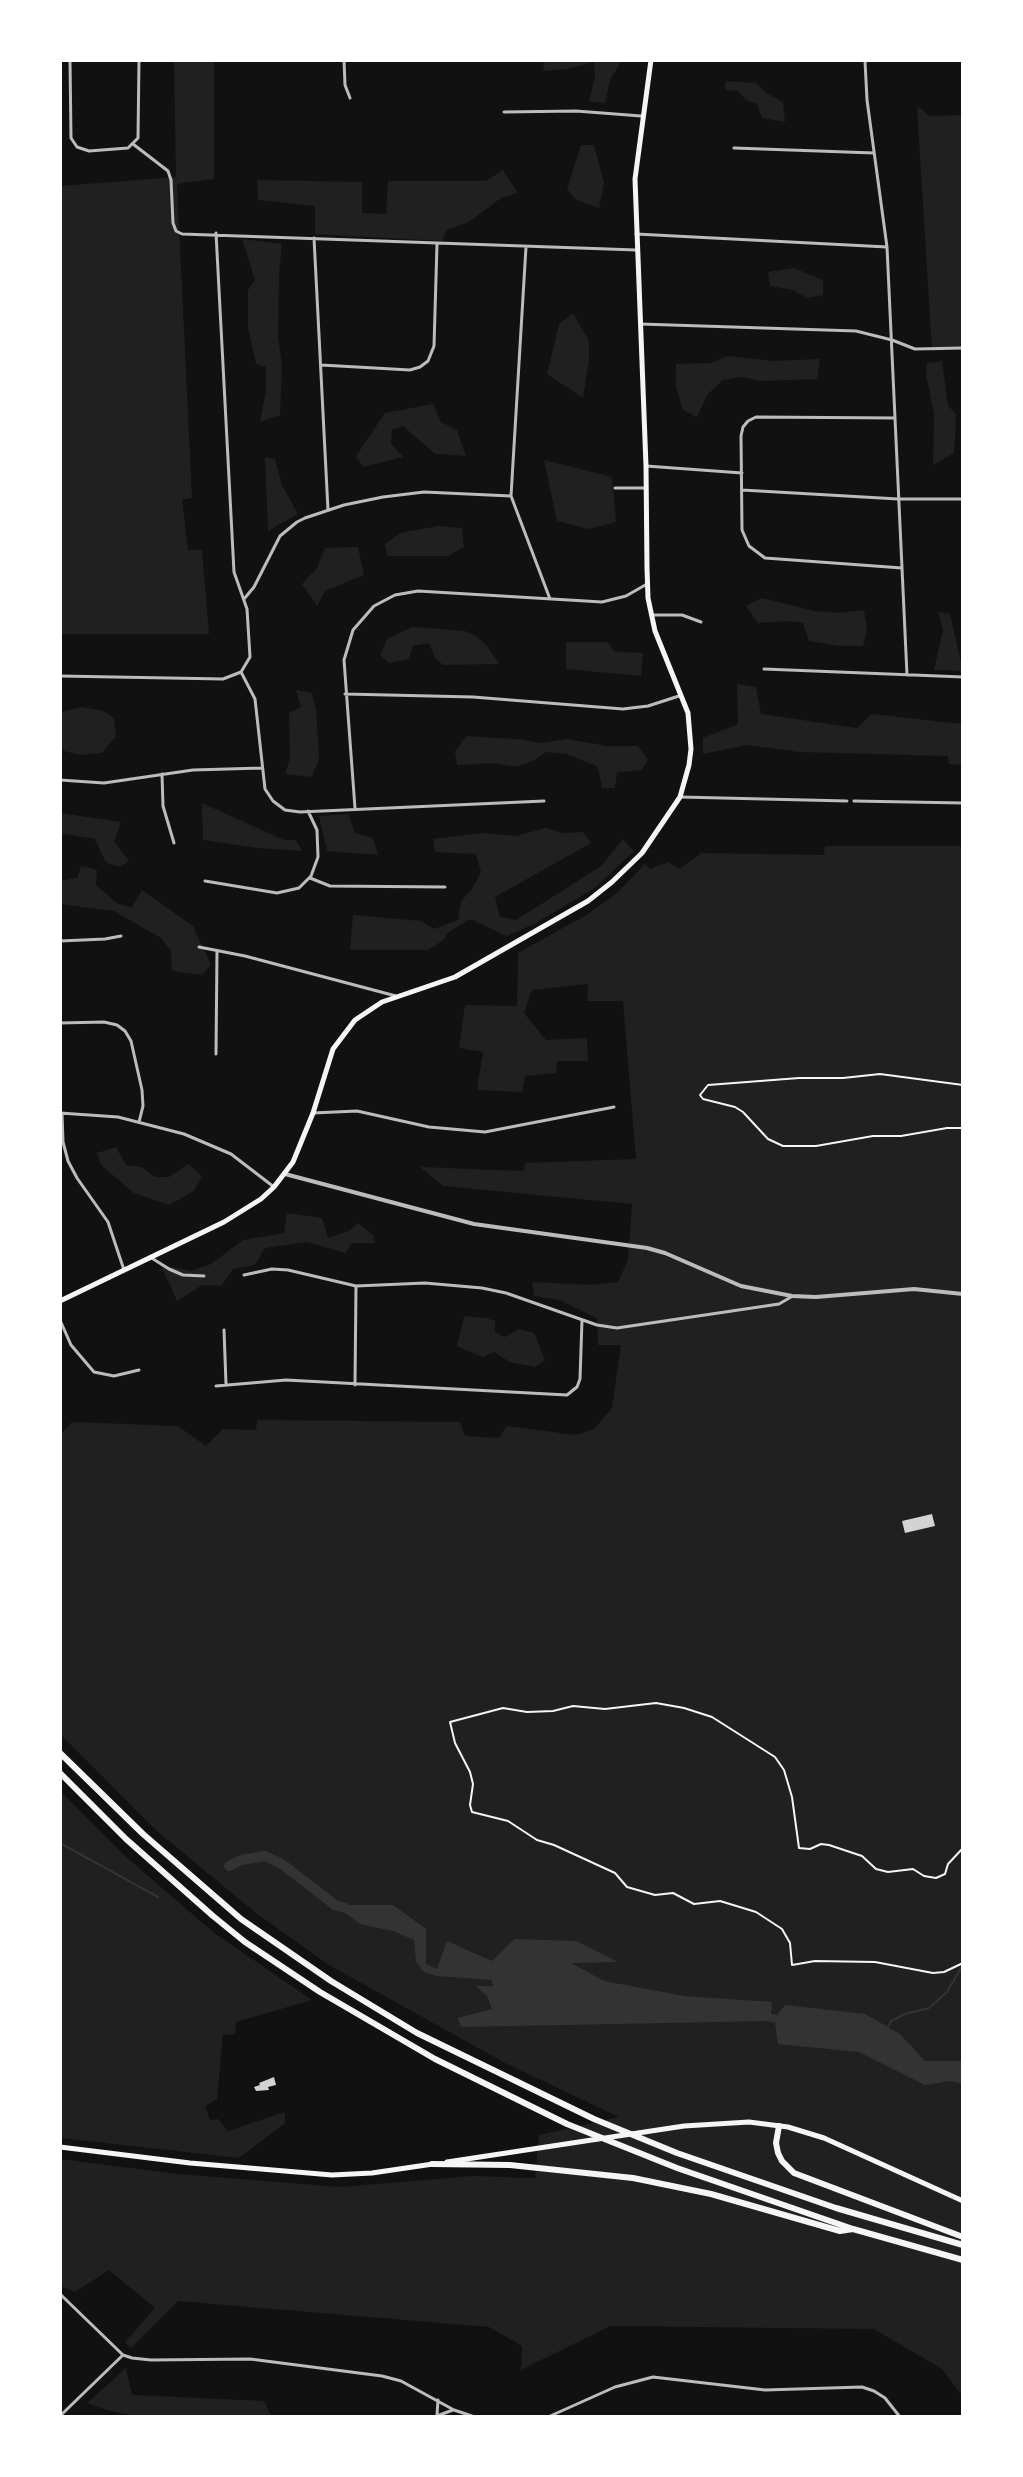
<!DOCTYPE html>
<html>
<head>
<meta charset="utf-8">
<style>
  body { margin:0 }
  #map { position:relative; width:1023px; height:2477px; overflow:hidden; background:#111; font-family:Mulish,sans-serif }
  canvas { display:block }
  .frame { position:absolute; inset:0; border:62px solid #fff; pointer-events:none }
</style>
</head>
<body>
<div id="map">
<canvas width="1023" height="2477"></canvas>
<div class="frame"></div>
</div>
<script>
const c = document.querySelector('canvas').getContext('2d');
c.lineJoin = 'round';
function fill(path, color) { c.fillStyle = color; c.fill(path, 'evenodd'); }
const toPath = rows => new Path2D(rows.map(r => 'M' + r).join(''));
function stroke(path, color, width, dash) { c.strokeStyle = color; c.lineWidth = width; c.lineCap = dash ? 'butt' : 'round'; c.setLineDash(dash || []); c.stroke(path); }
fill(toPath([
  [174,60,214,60,214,179,177,184,192,498,182,500,188,550,202,550,209,634,60,634,60,186,176,177],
  [543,60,622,60,610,80,605,103,589,102,595,76,594,62,566,69,544,71],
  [726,81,756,83,766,93,783,102,785,122,762,118,757,104,746,100,738,91,725,90],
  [917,106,930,116,963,115,963,348,932,351],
  [581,145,594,145,604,183,599,208,576,200,567,189],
  [503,170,518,193,501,198,469,222,447,230,442,241,315,234,315,206,258,200,257,180,362,182,362,213,386,214,388,181,486,181],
  [242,239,282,244,279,274,278,336,282,365,280,415,260,422,266,391,266,367,256,364,248,328,248,290,255,280],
  [794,268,823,280,823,295,808,298,793,290,770,286,768,272],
  [573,313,589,341,589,360,583,398,547,374,559,324],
  [728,356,773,361,820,359,817,379,762,381,741,377,723,380,707,395,697,417,683,410,676,387,676,364,711,363],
  [942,361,948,406,956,414,955,440,954,453,933,465,934,414,926,374,927,363],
  [433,404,441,422,457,430,466,456,435,454,403,426,392,430,391,443,403,457,363,467,356,456,385,413],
  [265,457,275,459,282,485,298,514,268,531],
  [544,460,612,477,616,522,589,529,557,521],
  [438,526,462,528,464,547,448,556,387,556,385,544,400,533],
  [358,547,364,575,325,591,317,606,302,584,317,568,325,548],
  [762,598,814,611,838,613,864,610,867,629,863,646,840,646,809,641,803,623,789,621,758,623,746,606],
  [938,612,950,614,963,671,934,670,943,630],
  [412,627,465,631,476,636,488,647,499,664,443,665,435,658,429,643,413,646,409,659,389,663,380,655,387,639],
  [566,642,607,642,615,652,643,653,641,676,566,669],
  [737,684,756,687,761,714,857,728,872,714,963,724,963,765,949,764,948,756,799,752,747,745,703,754,703,738,738,724],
  [296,690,312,693,316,711,319,759,312,777,285,774,290,758,289,713,301,707],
  [82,707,103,711,114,718,116,736,102,753,80,755,64,751,60,745,60,712],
  [466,736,517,739,541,743,567,739,607,746,638,746,648,760,642,770,617,772,615,788,602,788,598,767,567,754,546,752,533,761,517,767,492,763,457,765,455,752],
  [202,803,284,840,296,840,302,851,257,848,203,840],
  [60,813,121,822,114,841,129,861,120,867,106,863,95,839,60,833],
  [348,814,355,833,373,838,378,855,327,851,319,816],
  [546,828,562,833,583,832,591,843,495,897,500,917,516,920,554,896,601,866,623,839,634,851,595,888,534,924,507,936,470,919,446,934,445,939,428,950,350,950,353,915,421,921,434,929,458,920,461,901,472,889,481,872,476,854,435,852,433,839,484,833,516,836],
  [825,846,963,846,963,2397,942,2369,874,2329,610,2326,521,2370,522,2346,489,2327,178,2301,131,2348,125,2342,155,2308,109,2270,75,2292,60,2286,60,2159,178,2174,340,2187,472,2176,535,2178,539,2135,619,2117,507,2064,329,1965,256,1913,157,1831,60,1734,60,1435,72,1422,178,1426,206,1446,223,1429,256,1430,257,1420,460,1422,465,1436,499,1438,507,1426,576,1435,595,1428,612,1408,621,1345,598,1345,597,1318,559,1300,534,1296,532,1282,591,1285,618,1282,628,1260,632,1204,443,1186,420,1167,524,1171,525,1163,636,1159,623,1001,587,1001,588,984,532,990,524,1013,546,1040,587,1038,588,1061,557,1061,556,1073,525,1076,522,1092,477,1090,483,1052,459,1048,465,1005,517,1006,518,953,588,914,618,892,645,864,650,869,668,862,679,869,701,853,824,855],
  [81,866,97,870,96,885,118,904,132,907,142,890,193,926,211,965,202,975,172,971,171,951,161,938,114,911,60,904,60,881,77,878],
  [116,1147,126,1165,142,1167,155,1177,169,1177,188,1164,202,1176,194,1191,169,1205,134,1193,101,1165,97,1153],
  [287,1213,322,1218,328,1238,349,1231,358,1223,373,1235,375,1243,352,1243,346,1253,307,1242,265,1248,255,1265,233,1269,221,1286,202,1285,177,1301,161,1265,191,1271,211,1264,243,1240,284,1233],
  [464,1316,486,1318,495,1321,495,1332,505,1337,519,1329,534,1333,545,1360,535,1367,510,1362,494,1352,483,1357,457,1346],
  [60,1791,124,1855,213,1932,312,2000,236,2022,235,2034,223,2035,217,2099,205,2106,210,2120,218,2119,228,2131,285,2112,285,2123,239,2158,60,2138],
  [126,2368,132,2395,264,2401,272,2417,142,2417,109,2411,87,2403]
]), '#202020');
fill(toPath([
  [335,1905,393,1905,426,1929,426,1964,437,1969,447,1941,492,1961,514,1939,576,1941,618,1962,571,1963,604,1981,684,1996,772,2002,771,2014,777,2015,785,2005,865,2014,900,2034,925,2061,963,2061,963,2084,950,2081,925,2085,859,2052,778,2044,775,2023,768,2021,461,2027,458,2018,492,2009,487,1996,476,1986,493,1986,492,1980,437,1976,424,1972,416,1962,414,1940,393,1931,360,1924]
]), '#333');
stroke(toPath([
  [60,1843,158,1897],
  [888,2027,891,2021,905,2014,929,2008,947,1992,961,1968]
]), '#333', 2);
stroke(toPath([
  [229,1866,241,1860,265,1856,282,1864,335,1905,345,1908]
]), '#333', 10);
fill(toPath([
  [932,1514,935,1526,905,1533,902,1521],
  [274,2077,276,2085,268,2087,269,2090,256,2091,254,2087,260,2085,259,2083]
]), '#d3d3d3');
stroke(toPath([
  [963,1085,880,1074,843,1078,799,1078,708,1085,700,1095,703,1099,735,1107,743,1112,768,1139,783,1146,816,1146,873,1136,901,1136,947,1128,963,1128],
  [963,1848,948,1864,945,1874,936,1878,924,1876,913,1869,888,1872,876,1869,862,1856,829,1845,821,1844,810,1849,799,1848,792,1797,784,1770,775,1757,712,1717,684,1708,656,1703,605,1709,573,1706,553,1711,527,1712,503,1708,450,1722,455,1743,470,1772,473,1784,470,1805,472,1812,508,1821,537,1840,554,1845,615,1873,627,1887,655,1895,673,1893,694,1904,720,1901,756,1912,782,1929,790,1943,792,1965,815,1961,875,1962,933,1973,944,1972,963,1963]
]), '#f5f5f5', 2);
stroke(toPath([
  [70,60,71,138,77,147,89,151,128,148,138,138,139,60],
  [344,60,345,85,350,98],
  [857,60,872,60],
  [865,61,867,100,887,247,907,675],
  [504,112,576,111,641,116],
  [133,144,168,171,171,180,173,223,176,231,182,234,636,250],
  [734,148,874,153],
  [636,234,887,247],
  [314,238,328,510],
  [526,247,511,496,550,599],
  [640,324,856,331,892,340,915,349,963,348],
  [321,365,410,370,420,367,428,361,434,346,437,244],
  [895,418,756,417,748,421,743,427,741,436,742,530,749,546,765,558,902,568],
  [646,466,742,473],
  [615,488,646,488],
  [742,490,898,499,963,499],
  [244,599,254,587,280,536,297,522,305,518,344,505,383,497,424,492,511,496],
  [651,615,682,615,701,622],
  [764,669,963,677],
  [241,672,255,699,265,789,273,801,285,810,300,812,544,801],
  [60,676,223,679,241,672,250,657,247,609,234,572,216,233],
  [345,694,473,697,623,709,648,706,679,696],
  [162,774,163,806,174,843],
  [60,780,104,783,193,770,262,768],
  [680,797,847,801],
  [854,801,963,803],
  [355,808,344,660,353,630,374,606,395,595,418,591,602,602,626,596,647,584],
  [310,878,330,886,445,887],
  [205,881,277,893,299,888,311,876,318,857,317,830,308,811],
  [60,941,105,939,121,936],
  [199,947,245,956,396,996],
  [60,1023,104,1022,117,1025,125,1031,131,1041,142,1090,143,1106,139,1122],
  [216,1054,217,951],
  [60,1113,118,1117,184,1134,231,1154,274,1187],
  [62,1113,63,1142,68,1161,77,1178,108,1222,124,1270],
  [313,1113,357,1111,429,1127,485,1132,614,1107],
  [150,1257,169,1269,183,1275,204,1276],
  [244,1275,272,1269,288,1270,356,1286,425,1283,482,1288,506,1293,597,1325,617,1328,779,1304,791,1297],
  [60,1320,71,1345,94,1372,114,1376,139,1370],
  [224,1330,226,1384],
  [355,1385,356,1286],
  [216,1386,286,1380,567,1395,577,1387,580,1379,582,1320],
  [60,2294,123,2355,132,2358,151,2360,250,2359,382,2376,401,2381,454,2410,475,2417],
  [437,2415,438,2400],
  [60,2416,123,2355],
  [434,2417,453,2410],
  [548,2417,615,2387,653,2377,765,2390,862,2387,874,2391,885,2398,900,2417]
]), '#bcbcbc', 3);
stroke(toPath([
  [285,1174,474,1224,647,1248,665,1253,741,1286,792,1296,816,1297,914,1289,963,1294]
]), '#bcbcbc', 4);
stroke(toPath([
  [60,1301,224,1222,261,1199,274,1187,293,1162,313,1113,333,1049,355,1020,382,1002,455,977,588,901,612,882,642,853,680,797,689,765,691,749,688,713,655,631,648,598,647,568,646,466,635,179,651,60],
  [60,2147,190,2163,332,2175,372,2173,433,2164],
  [447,2162,684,2126,749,2122,788,2127,824,2138,963,2201]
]), '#f5f5f5', 5);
stroke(toPath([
  [60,1753,143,1834,241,1919,331,1981,417,2033,594,2119,677,2153,836,2208,963,2245],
  [60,1773,126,1839,213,1916,245,1942,320,1992,435,2059,567,2124,677,2168,853,2229,963,2260],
  [779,2126,776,2143,778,2153,782,2161,794,2173,963,2237],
  [432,2164,510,2165,633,2178,711,2194,840,2231,853,2229]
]), '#f5f5f5', 6);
</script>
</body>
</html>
